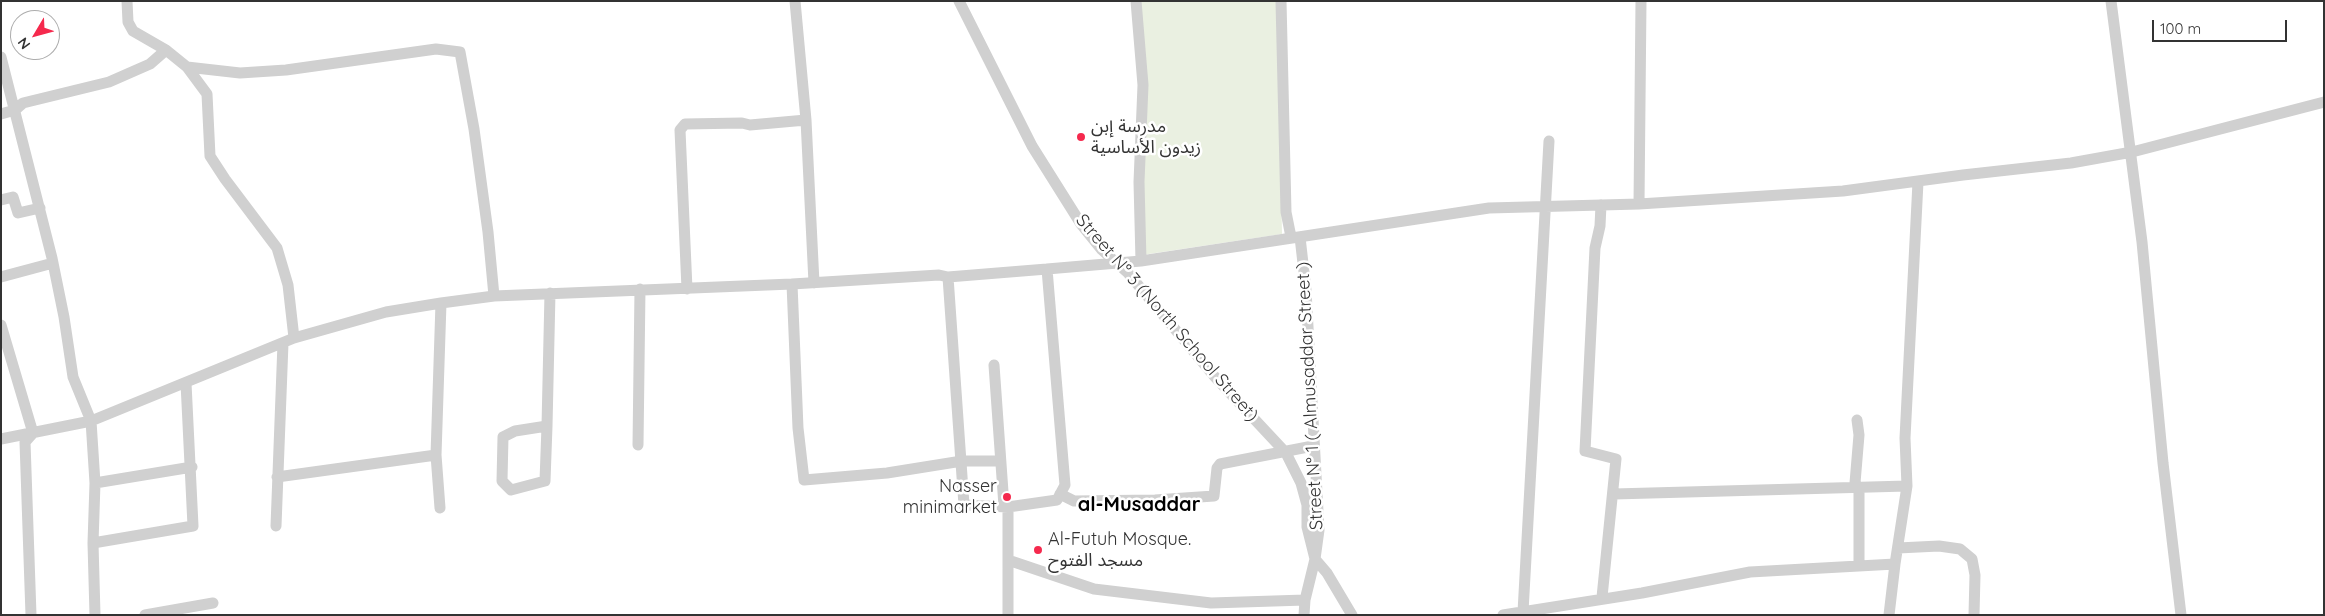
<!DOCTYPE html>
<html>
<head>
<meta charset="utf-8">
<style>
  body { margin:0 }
  #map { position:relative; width:2325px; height:616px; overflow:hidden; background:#fff; font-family:Quicksand,sans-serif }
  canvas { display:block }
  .frame { position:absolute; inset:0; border:2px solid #333; pointer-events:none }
  .north { position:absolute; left:10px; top:10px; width:50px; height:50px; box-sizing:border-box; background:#fff; border:1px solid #adadad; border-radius:50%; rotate:233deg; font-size:14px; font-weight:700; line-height:20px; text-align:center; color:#333 }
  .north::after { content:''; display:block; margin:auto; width:18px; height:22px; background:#f5294d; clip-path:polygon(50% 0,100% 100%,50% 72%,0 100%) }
  .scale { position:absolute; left:2152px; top:20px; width:135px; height:22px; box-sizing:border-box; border:2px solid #333; border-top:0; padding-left:6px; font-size:15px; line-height:18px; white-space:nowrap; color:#333; -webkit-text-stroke:4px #fff; paint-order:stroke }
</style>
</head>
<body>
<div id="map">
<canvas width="2325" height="616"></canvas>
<div class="frame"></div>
<div class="north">N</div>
<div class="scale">100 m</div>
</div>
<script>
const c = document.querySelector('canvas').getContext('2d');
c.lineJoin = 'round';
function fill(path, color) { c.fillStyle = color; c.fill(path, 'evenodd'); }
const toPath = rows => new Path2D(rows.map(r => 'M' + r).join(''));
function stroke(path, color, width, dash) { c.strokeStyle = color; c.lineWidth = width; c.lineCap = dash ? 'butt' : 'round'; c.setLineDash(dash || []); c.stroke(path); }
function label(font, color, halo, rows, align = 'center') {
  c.font = font + ' Quicksand,"Noto Sans Arabic",sans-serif'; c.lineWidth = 5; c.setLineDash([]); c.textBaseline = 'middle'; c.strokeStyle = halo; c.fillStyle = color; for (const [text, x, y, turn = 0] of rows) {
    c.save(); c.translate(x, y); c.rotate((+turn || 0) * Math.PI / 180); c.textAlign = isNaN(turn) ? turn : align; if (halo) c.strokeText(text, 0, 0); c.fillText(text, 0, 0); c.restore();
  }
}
fill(toPath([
  [1139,1,1277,1,1282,234,1142,255]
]), '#eaf0e1');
stroke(toPath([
  [127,1,128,22,133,31,166,50,187,67,207,94,210,156,225,179,277,248,288,285,294,338],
  [795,1,806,120,814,283],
  [959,1,1032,146,1081,224,1102,250,1128,273,1215,377,1286,453,1301,483,1307,505,1307,527,1315,559,1327,573,1352,615],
  [1136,1,1143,85,1139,182,1141,261],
  [1281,1,1286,212,1291,237],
  [2111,1,2142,242,2163,463,2181,615],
  [1,57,52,258,64,317,73,377,91,421,95,483,93,543,95,615],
  [187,67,240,73,286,70,436,49,460,52,474,129,488,232,494,296],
  [1,114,15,110,23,103,109,82,150,64,166,50],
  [1,200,13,197,18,213,40,208],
  [1639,204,1641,1],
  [1601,205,1600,226,1595,248,1585,451,1616,459,1602,597],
  [1300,237,1306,290,1319,530,1315,559,1305,600,1304,615],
  [1,277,53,263],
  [948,277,964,505,1008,507,1057,500,1065,485,1047,269],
  [792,284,798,428,804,480,887,473,962,461,1000,461],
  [687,289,680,130,685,124,742,123,750,125,806,120],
  [1,325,33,433,25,442,31,615],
  [994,365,1004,506],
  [1857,420,1859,435,1855,483,1859,488,1859,565],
  [547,426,515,431,503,437,502,481,511,490,545,481,547,426,550,293],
  [1,439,91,421,294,338,386,312,441,303,494,296,792,284,939,275,948,277,1047,269,1141,261,1489,208,1639,204,1843,191,1963,175,2071,163,2132,152,2324,102],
  [638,445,640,289],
  [277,477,436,455],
  [95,483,192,467],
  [1060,494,1074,501,1155,500,1214,496,1217,468,1220,464,1313,446],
  [1614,494,1907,486],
  [440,508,436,455,441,303],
  [276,526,283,343],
  [93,543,193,526,186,383],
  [1898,548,1939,546,1960,549,1972,559,1975,575,1974,615],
  [1008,560,1094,589,1211,603,1305,600],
  [1523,612,1549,141],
  [145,615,213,603],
  [1008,615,1008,507],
  [1503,615,1642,593,1750,572,1895,564,1907,486,1905,438,1918,182],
  [1889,615,1895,564]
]), '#d0d0d0', 11);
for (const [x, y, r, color] of [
  [1081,137,5,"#f5294d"],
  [1007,497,5,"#f5294d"],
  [1038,550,5,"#f5294d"]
]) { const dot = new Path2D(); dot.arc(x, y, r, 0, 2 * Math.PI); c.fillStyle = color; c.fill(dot); stroke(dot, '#fff', 2); }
label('18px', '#333', '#fff', [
  ["مدرسة إبن",1091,127],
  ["زيدون الأساسية",1091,148],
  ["Nasser",997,487,"right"],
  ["minimarket",997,508,"right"],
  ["Al-Futuh Mosque.",1048,540],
  ["مسجد الفتوح",1048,561]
], 'left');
label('18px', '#333', '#fff', [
  ["Street N° 3 (North School Street)",1167,318,49],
  ["Street N° 1 ( Almusaddar Street )",1310,396,-93]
]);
label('bold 20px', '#000', '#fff', [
  ["al-Musaddar",1139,505]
]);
</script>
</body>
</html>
